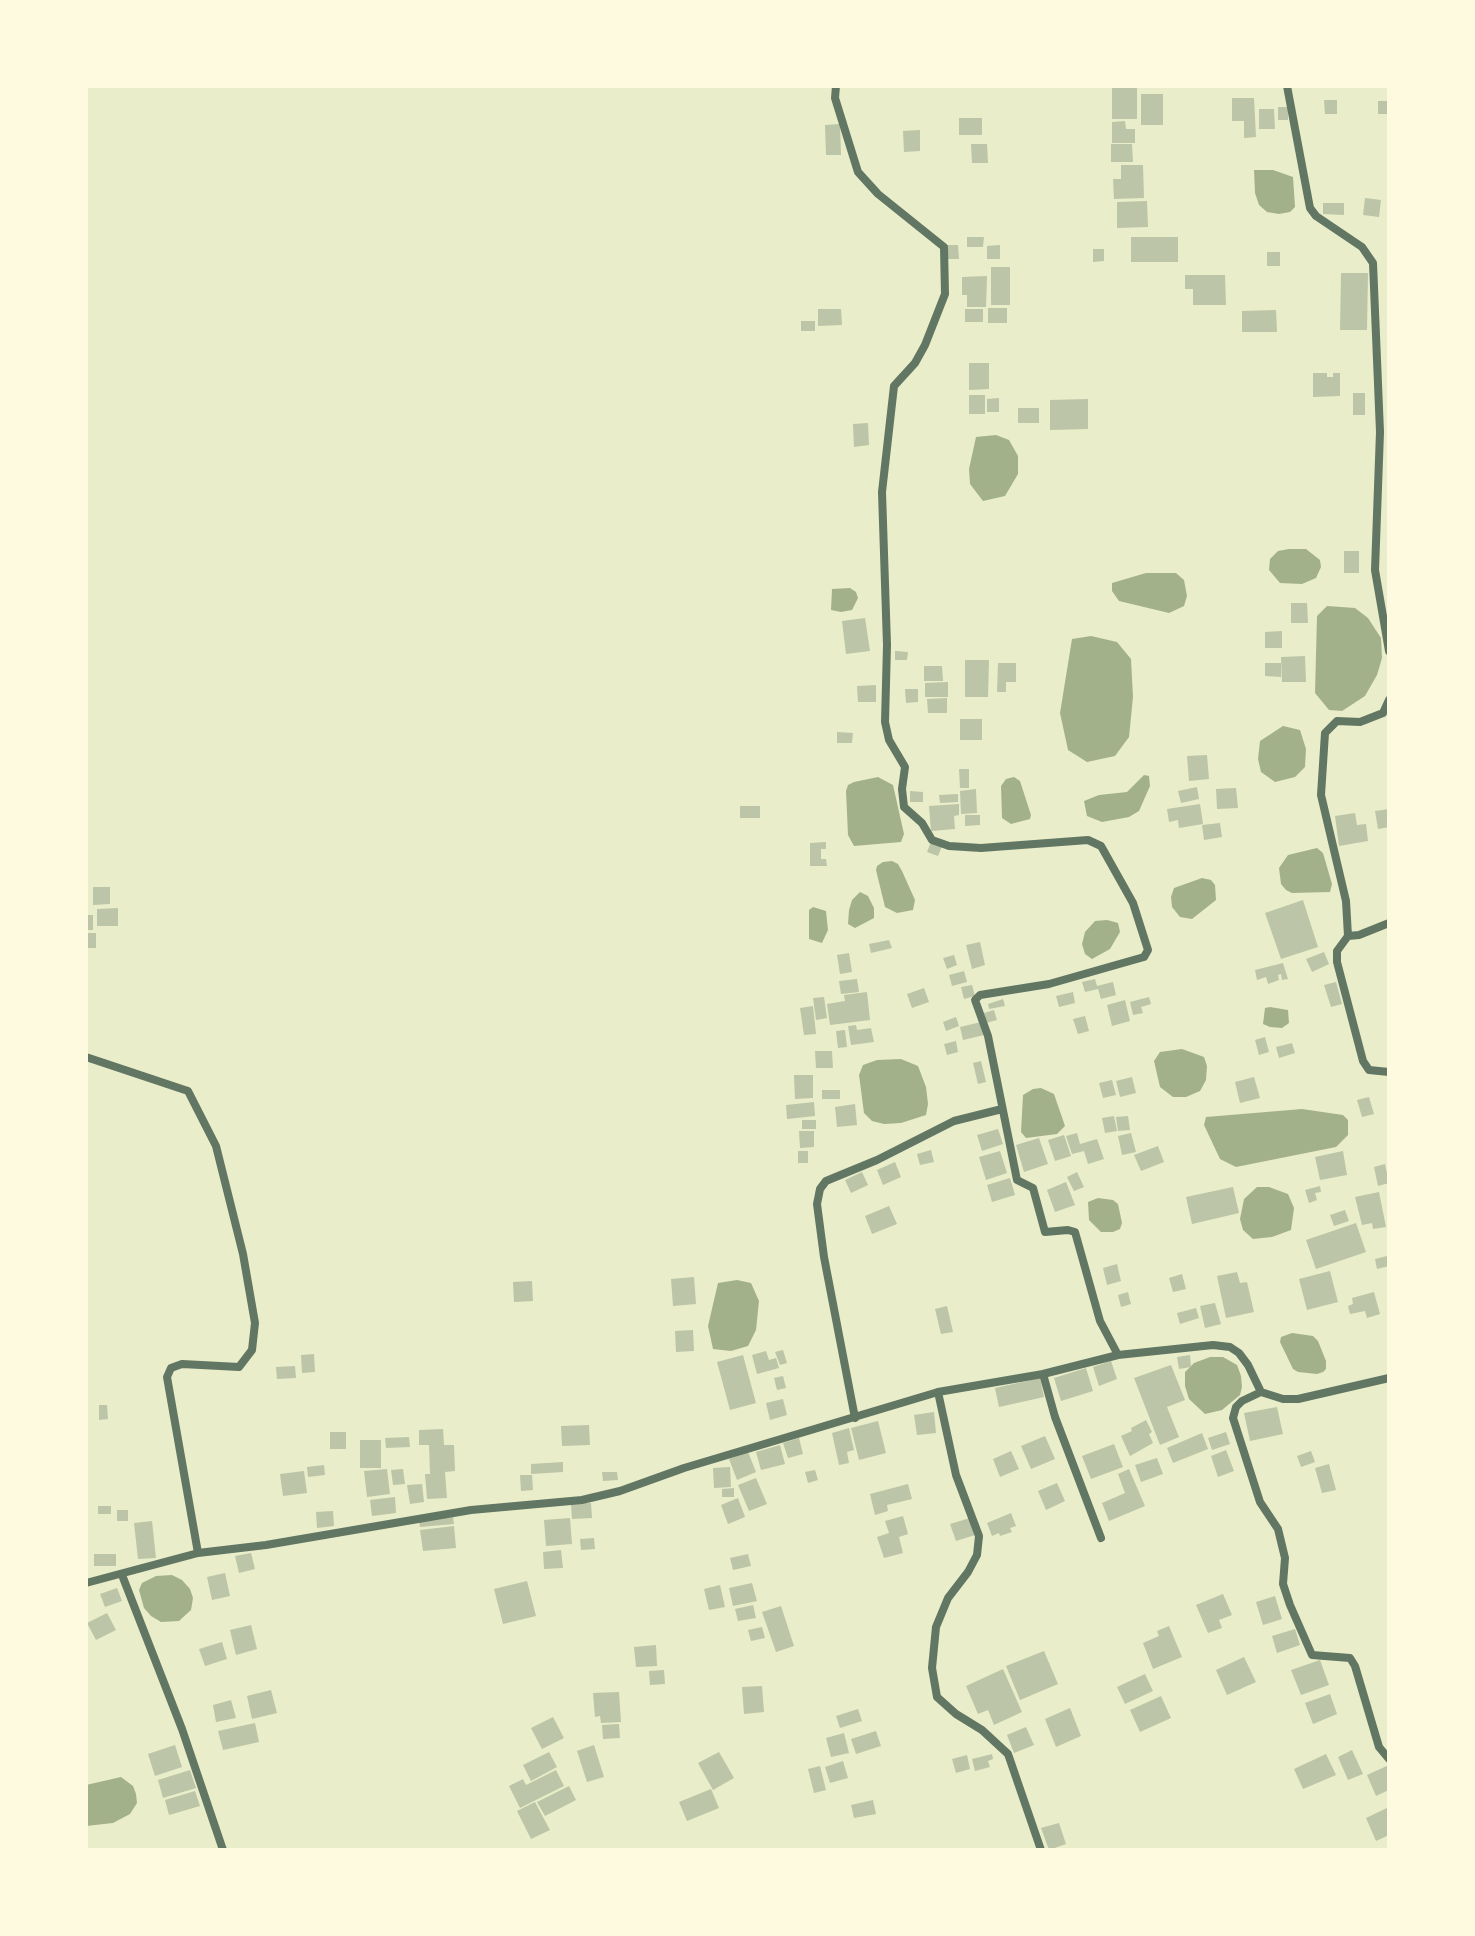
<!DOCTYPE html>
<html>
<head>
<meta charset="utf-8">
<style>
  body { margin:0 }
  #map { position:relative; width:1475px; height:1936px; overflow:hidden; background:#e9edc9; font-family:Georgia,serif }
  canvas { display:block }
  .frame { position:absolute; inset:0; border:88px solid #fefae0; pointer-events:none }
</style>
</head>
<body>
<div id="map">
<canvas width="1475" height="1936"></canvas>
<div class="frame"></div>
</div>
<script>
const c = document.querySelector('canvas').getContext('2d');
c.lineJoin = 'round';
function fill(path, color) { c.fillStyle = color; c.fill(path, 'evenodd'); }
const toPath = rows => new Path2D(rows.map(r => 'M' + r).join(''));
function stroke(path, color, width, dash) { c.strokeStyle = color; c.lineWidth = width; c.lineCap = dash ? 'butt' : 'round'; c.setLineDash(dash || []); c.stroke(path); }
fill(toPath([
  [1254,170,1273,170,1293,177,1295,207,1290,212,1279,214,1267,212,1259,205,1255,193],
  [996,435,1009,440,1018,456,1018,474,1005,496,983,501,970,484,969,469,976,437],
  [1289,549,1306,549,1320,560,1321,567,1316,578,1302,584,1280,583,1269,570,1270,559,1278,551],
  [1146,573,1176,573,1184,580,1187,596,1184,606,1169,613,1119,601,1112,591,1112,583],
  [850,588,856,592,858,598,852,610,841,612,831,610,832,589],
  [1327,606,1355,608,1368,618,1381,638,1382,658,1377,675,1365,696,1342,711,1329,710,1315,693,1317,616],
  [1091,636,1117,642,1131,659,1133,697,1129,737,1115,756,1087,762,1068,750,1060,713,1072,639],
  [1283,726,1300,730,1306,749,1305,767,1295,777,1275,782,1261,772,1258,759,1260,741],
  [1144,775,1149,776,1150,786,1139,811,1129,817,1102,822,1087,816,1084,801,1099,795,1127,792],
  [878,777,893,785,904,834,901,842,854,846,848,835,846,791,848,785,854,782],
  [1014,777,1020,781,1031,815,1030,819,1011,824,1002,818,1001,786,1006,779],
  [1317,848,1323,853,1332,884,1330,892,1292,893,1286,890,1281,884,1279,868,1288,855],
  [892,861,898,864,902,871,915,900,913,910,897,913,885,907,876,870,877,866,883,862],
  [1202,878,1211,880,1215,885,1216,900,1192,919,1180,917,1172,907,1171,897,1174,888],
  [860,892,868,896,874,908,874,918,855,928,848,924,849,910,852,900],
  [813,907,826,911,828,930,822,943,809,939,809,910],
  [1107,920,1118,923,1120,932,1110,949,1092,959,1085,954,1082,944,1085,932,1095,921],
  [1270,1007,1288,1010,1289,1023,1282,1028,1270,1027,1263,1024,1265,1008],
  [1182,1049,1204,1057,1207,1066,1206,1080,1200,1091,1186,1097,1173,1097,1160,1087,1154,1061,1160,1052],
  [901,1059,918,1066,926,1087,928,1104,926,1115,901,1123,884,1124,872,1121,864,1113,859,1075,863,1065,877,1060],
  [1041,1088,1054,1094,1065,1126,1057,1134,1026,1138,1021,1132,1023,1095,1033,1089],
  [1302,1109,1343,1115,1348,1120,1348,1135,1336,1147,1236,1167,1220,1159,1204,1125,1206,1117],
  [1257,1187,1269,1187,1288,1194,1294,1208,1291,1230,1272,1237,1253,1239,1243,1230,1240,1219,1244,1199],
  [1098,1198,1113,1200,1118,1204,1122,1223,1120,1229,1113,1232,1101,1232,1089,1220,1088,1202],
  [737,1280,751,1283,759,1301,756,1330,748,1346,731,1351,713,1349,708,1326,718,1283],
  [1292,1333,1313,1336,1318,1341,1326,1361,1326,1369,1323,1372,1317,1374,1298,1372,1293,1369,1280,1342,1281,1337],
  [1210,1357,1223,1357,1237,1365,1241,1376,1242,1387,1240,1395,1222,1410,1205,1414,1189,1399,1185,1386,1185,1372,1194,1363],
  [172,1575,182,1580,190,1589,193,1598,191,1610,179,1621,161,1622,151,1616,144,1608,139,1590,142,1583,156,1576],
  [121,1777,133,1786,136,1794,137,1803,130,1814,113,1823,86,1826,86,1785]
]), '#a3b18a');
fill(toPath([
  [1112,86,1137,86,1137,119,1112,119],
  [1141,94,1163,94,1163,125,1141,125],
  [1232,98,1254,98,1256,137,1244,138,1244,121,1232,121],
  [1324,100,1337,100,1337,114,1325,114],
  [1378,101,1389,101,1389,114,1378,114],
  [1278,107,1288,107,1288,120,1278,120],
  [1259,109,1274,109,1275,129,1259,129],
  [959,118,982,118,982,135,959,135],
  [1125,121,1126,129,1135,129,1135,143,1112,143,1112,122],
  [840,124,841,155,826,155,825,125],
  [920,130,920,151,904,152,903,131],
  [971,144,987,144,988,163,972,163],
  [1111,144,1132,144,1133,162,1111,162],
  [1121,165,1143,165,1144,198,1114,199,1113,179,1121,179],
  [1365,198,1381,200,1379,217,1363,215],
  [1147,201,1148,227,1117,228,1117,202],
  [1323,203,1344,203,1344,215,1323,214],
  [967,237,984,237,983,247,967,247],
  [1131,237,1178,237,1178,262,1131,262],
  [947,245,958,245,959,259,947,259],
  [1000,245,1000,259,987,259,987,246],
  [1093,249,1104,249,1104,261,1093,262],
  [1267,252,1280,252,1280,266,1267,266],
  [991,267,1010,267,1010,305,991,305],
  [1341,273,1368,273,1367,330,1340,330],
  [1185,275,1225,275,1226,305,1193,305,1193,289,1185,289],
  [987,276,986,307,967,307,967,295,962,295,962,277],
  [988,308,1007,308,1007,323,988,323],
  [818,309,841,309,842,325,818,326],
  [965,309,983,309,983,322,965,322],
  [1276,310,1277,332,1242,332,1242,311],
  [801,321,815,321,815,331,801,331],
  [969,363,989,363,989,389,969,390],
  [1313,373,1327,373,1327,377,1333,377,1333,373,1340,373,1340,396,1313,397],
  [1353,393,1365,393,1365,415,1353,415],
  [969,395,985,395,985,414,969,414],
  [999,398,999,412,987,412,987,399],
  [1088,399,1088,429,1050,430,1050,400],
  [1018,408,1039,408,1039,423,1018,423],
  [868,423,869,445,854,447,853,424],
  [1344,551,1359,551,1359,573,1344,573],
  [1291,603,1307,603,1308,623,1291,623],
  [865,618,870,651,846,654,842,621],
  [1282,631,1282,648,1265,648,1265,632],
  [895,651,908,652,907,660,895,660],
  [1305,656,1306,682,1282,682,1281,657],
  [965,660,989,660,988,697,965,697],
  [998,663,1016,663,1016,682,1006,682,1006,692,997,692],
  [1265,663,1281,663,1281,677,1265,676],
  [924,666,942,666,943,681,924,681],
  [948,682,948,697,925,697,925,683],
  [876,685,876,702,858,702,857,686],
  [905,689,918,689,918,702,906,703],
  [947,698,947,713,928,713,927,699],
  [960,719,982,719,982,740,960,740],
  [837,732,853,733,852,743,837,743],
  [1207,755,1209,779,1189,781,1187,756],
  [959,769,969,769,969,788,960,788],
  [1197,787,1199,799,1181,803,1178,791],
  [1236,788,1238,808,1217,809,1216,789],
  [976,789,977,813,961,814,960,791],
  [910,791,923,792,923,802,910,802],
  [958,794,958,802,940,803,939,795],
  [959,804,959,815,954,816,955,829,931,831,929,806],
  [1200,804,1203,824,1179,828,1178,820,1169,822,1167,809],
  [740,806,760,806,760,818,740,818],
  [1389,809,1389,827,1378,829,1375,811],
  [1355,813,1357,825,1366,824,1368,841,1339,846,1335,816],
  [965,815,980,815,980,825,965,826],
  [1220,823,1222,837,1204,840,1202,825],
  [826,842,826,849,821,849,821,859,826,859,827,866,810,866,810,843],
  [931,842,942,846,938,856,927,852],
  [93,887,110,887,110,904,93,905],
  [1303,900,1318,947,1281,959,1265,913],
  [118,908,118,926,97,926,97,909],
  [86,915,93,915,93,930,86,930],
  [86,933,96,933,96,948,86,948],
  [889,940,892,948,871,953,869,944],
  [980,942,985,965,972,969,966,945],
  [1324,952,1329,964,1312,972,1306,959],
  [849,953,852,972,840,974,837,955],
  [954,955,957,965,947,969,943,958],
  [1283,963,1288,979,1282,980,1281,974,1278,975,1279,980,1268,984,1266,977,1257,980,1255,970],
  [964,971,967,982,952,986,949,975],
  [857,979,859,992,841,994,839,981],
  [1095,979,1097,986,1113,982,1116,995,1101,999,1098,989,1085,992,1082,982],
  [1336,982,1342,1004,1331,1007,1324,985],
  [972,985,975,996,964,999,961,987],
  [924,988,929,1002,912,1008,907,994],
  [867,992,870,1020,830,1025,827,1004,845,1001,844,995],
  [1073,992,1075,1003,1059,1007,1056,996],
  [824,997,827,1018,816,1020,813,998],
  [1149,997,1151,1004,1141,1007,1143,1013,1133,1015,1130,1002],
  [1003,999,1005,1006,989,1009,988,1004],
  [1125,1000,1130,1021,1112,1026,1107,1005],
  [813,1006,816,1034,804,1035,800,1008],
  [994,1010,997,1020,986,1023,984,1013],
  [1085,1016,1089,1031,1078,1034,1073,1019],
  [956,1017,959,1026,946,1031,943,1022],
  [981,1022,984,1035,963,1040,960,1027],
  [856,1025,857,1030,871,1028,874,1042,851,1045,848,1026],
  [845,1030,847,1047,838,1048,836,1031],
  [1265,1037,1269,1052,1259,1055,1255,1040],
  [956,1041,958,1052,947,1055,944,1044],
  [1292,1043,1295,1053,1279,1058,1276,1047],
  [815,1051,832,1051,833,1068,816,1068],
  [981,1061,986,1082,978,1084,973,1063],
  [794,1075,813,1075,813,1098,795,1099],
  [1132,1077,1136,1093,1120,1097,1116,1081],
  [1254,1077,1260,1098,1240,1103,1235,1082],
  [1112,1080,1116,1095,1103,1098,1099,1083],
  [822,1090,840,1090,840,1099,822,1099],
  [1369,1097,1374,1114,1362,1117,1357,1100],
  [814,1102,815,1116,787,1119,786,1105],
  [855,1104,857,1125,837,1127,835,1107],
  [1114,1116,1117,1131,1105,1133,1102,1118],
  [1128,1116,1130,1130,1118,1131,1116,1117],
  [802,1120,816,1120,816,1129,802,1129],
  [998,1129,1003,1144,982,1151,977,1135],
  [799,1131,814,1131,814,1147,800,1148],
  [1077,1133,1080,1144,1097,1139,1104,1159,1088,1164,1084,1151,1072,1154,1066,1136],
  [1131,1133,1136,1152,1122,1155,1118,1136],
  [1064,1135,1071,1156,1055,1161,1048,1140],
  [1039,1138,1048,1164,1024,1172,1016,1145],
  [1158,1146,1164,1162,1141,1171,1134,1155],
  [931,1150,934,1162,920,1165,917,1154],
  [798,1151,808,1151,808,1163,798,1163],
  [1000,1151,1007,1173,986,1180,979,1157],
  [1343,1151,1347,1175,1320,1180,1315,1157],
  [895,1162,901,1177,883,1185,877,1170],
  [1385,1164,1389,1183,1378,1186,1374,1167],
  [862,1172,868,1185,851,1193,845,1180],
  [1077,1172,1084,1187,1074,1191,1067,1177],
  [1010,1178,1015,1195,992,1202,987,1185],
  [1066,1182,1075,1205,1055,1212,1047,1190],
  [1320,1186,1321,1192,1315,1193,1317,1200,1309,1203,1305,1190],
  [1233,1187,1239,1213,1192,1224,1186,1197],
  [1379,1192,1386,1227,1373,1229,1372,1223,1362,1225,1355,1197],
  [889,1206,897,1224,872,1234,865,1216],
  [1345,1210,1349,1221,1334,1226,1330,1215],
  [1356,1223,1366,1252,1316,1269,1306,1240],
  [1387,1256,1389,1266,1377,1269,1375,1259],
  [1117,1264,1121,1281,1107,1285,1103,1268],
  [1330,1271,1338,1302,1307,1310,1299,1279],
  [1237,1272,1240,1283,1247,1282,1254,1312,1226,1318,1217,1276],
  [1182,1274,1186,1289,1173,1292,1169,1278],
  [694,1277,696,1304,673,1306,671,1279],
  [532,1281,533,1301,514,1302,513,1282],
  [1128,1292,1131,1304,1121,1307,1118,1295],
  [1374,1292,1380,1314,1367,1318,1365,1311,1350,1314,1348,1306,1353,1304,1352,1298],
  [1215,1303,1221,1324,1205,1328,1200,1306],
  [947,1306,953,1332,941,1334,935,1309],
  [1196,1308,1199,1318,1180,1324,1177,1313],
  [693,1330,694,1351,676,1352,675,1331],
  [783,1350,787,1363,780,1365,775,1352],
  [766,1351,769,1360,776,1358,779,1368,757,1374,752,1355],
  [314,1354,315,1372,302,1373,301,1355],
  [743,1355,756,1403,730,1410,717,1362],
  [1190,1355,1191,1367,1179,1369,1177,1357],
  [1111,1361,1117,1379,1099,1386,1093,1367],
  [1171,1365,1185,1400,1167,1407,1179,1437,1160,1445,1134,1378],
  [295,1366,296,1378,277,1379,276,1367],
  [1086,1368,1093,1391,1061,1401,1054,1378],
  [783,1376,786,1388,777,1390,774,1378],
  [1040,1378,1044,1397,999,1407,995,1388],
  [783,1399,787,1415,770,1420,766,1403],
  [99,1405,107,1405,108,1419,99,1420],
  [1277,1407,1283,1434,1250,1441,1244,1413],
  [934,1412,936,1433,917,1435,914,1415],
  [1146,1420,1152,1432,1149,1434,1153,1443,1130,1456,1121,1436,1132,1431,1131,1428],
  [878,1421,886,1453,859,1460,851,1428],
  [589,1425,590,1445,562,1446,561,1426],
  [849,1428,854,1450,847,1452,849,1463,839,1465,832,1433],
  [443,1429,444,1445,454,1445,455,1471,445,1472,447,1498,427,1499,425,1474,430,1474,429,1445,419,1445,419,1430],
  [330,1432,346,1432,346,1449,330,1449],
  [1226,1432,1230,1444,1212,1450,1208,1438],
  [1202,1433,1208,1449,1173,1463,1167,1448],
  [1045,1436,1055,1459,1031,1469,1021,1446],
  [409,1437,410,1447,386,1448,385,1438],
  [799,1438,803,1454,788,1458,783,1443],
  [360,1440,381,1440,381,1468,360,1468],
  [1114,1444,1123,1467,1091,1479,1082,1456],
  [780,1445,785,1464,761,1470,756,1452],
  [1226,1450,1234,1471,1218,1477,1211,1456],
  [1011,1451,1019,1469,1000,1477,993,1459],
  [1311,1451,1315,1462,1301,1467,1297,1456],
  [748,1452,756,1472,737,1480,729,1459],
  [1157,1458,1163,1474,1141,1482,1135,1465],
  [563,1462,563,1472,531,1474,531,1464],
  [1329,1464,1336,1490,1322,1493,1315,1468],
  [324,1465,325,1475,308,1477,307,1467],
  [730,1467,731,1487,714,1488,713,1468],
  [387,1469,390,1494,367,1497,364,1471],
  [403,1469,405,1484,393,1485,391,1470],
  [1129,1469,1145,1506,1109,1521,1102,1503,1125,1493,1118,1474],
  [815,1470,818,1480,808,1483,805,1472],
  [304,1471,307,1493,283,1496,280,1474],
  [602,1472,617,1472,618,1480,603,1481],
  [520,1475,532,1475,533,1490,521,1491],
  [756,1478,767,1504,749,1511,738,1485],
  [1057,1483,1065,1501,1046,1510,1038,1491],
  [422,1484,424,1502,410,1504,407,1485],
  [908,1484,912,1499,887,1505,888,1511,875,1515,870,1494],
  [734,1488,734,1497,722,1497,722,1489],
  [395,1497,396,1513,372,1516,370,1500],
  [738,1498,745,1517,728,1524,721,1505],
  [591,1503,592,1518,572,1519,571,1504],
  [98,1506,111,1506,111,1514,98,1514],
  [117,1510,128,1510,128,1521,117,1521],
  [333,1511,334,1526,317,1528,316,1512],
  [1011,1513,1016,1526,1010,1528,1012,1532,1000,1536,999,1533,992,1536,987,1523],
  [903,1516,908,1534,899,1537,903,1553,884,1558,877,1537,889,1533,885,1521],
  [453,1517,454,1524,420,1527,419,1521],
  [570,1518,572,1544,546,1546,544,1520],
  [970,1518,975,1535,956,1541,950,1524],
  [152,1521,156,1558,138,1559,134,1523],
  [454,1526,456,1548,423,1551,420,1530],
  [594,1538,595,1549,581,1550,580,1539],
  [561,1550,563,1568,544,1569,543,1552],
  [251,1553,255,1569,239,1573,235,1556],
  [94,1554,116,1554,116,1566,94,1566],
  [748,1554,751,1566,733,1570,730,1558],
  [225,1573,230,1596,212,1600,207,1577],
  [527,1581,536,1616,503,1624,494,1589],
  [752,1583,757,1601,733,1606,729,1588],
  [720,1585,725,1607,709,1610,704,1589],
  [117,1588,122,1601,105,1607,100,1594],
  [1223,1594,1232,1615,1219,1620,1222,1628,1208,1633,1196,1605],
  [1275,1596,1282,1619,1263,1625,1256,1602],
  [753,1605,756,1618,738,1621,735,1609],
  [781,1606,794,1646,776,1652,762,1612],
  [107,1613,116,1630,96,1640,87,1623],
  [251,1625,257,1649,236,1655,230,1630],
  [1169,1626,1182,1657,1153,1669,1143,1643,1159,1636,1157,1631],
  [762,1627,765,1638,751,1641,748,1630],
  [1295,1629,1300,1645,1277,1653,1272,1636],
  [222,1642,227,1659,205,1666,199,1649],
  [656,1645,657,1666,636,1667,634,1647],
  [1044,1651,1058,1684,1020,1700,1006,1666],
  [1244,1657,1256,1682,1227,1695,1216,1670],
  [1320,1660,1329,1685,1301,1695,1291,1670],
  [1003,1669,1022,1712,994,1725,988,1710,978,1714,966,1686],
  [664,1670,665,1684,650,1685,649,1671],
  [1145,1674,1153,1691,1125,1704,1117,1687],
  [762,1686,764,1712,744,1714,742,1687],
  [271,1690,277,1713,252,1719,247,1696],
  [619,1692,621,1722,601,1723,600,1716,595,1717,593,1693],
  [1330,1694,1337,1714,1313,1724,1305,1703],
  [1161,1696,1171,1718,1140,1732,1130,1710],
  [231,1700,236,1718,216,1722,213,1705],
  [1070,1708,1081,1736,1056,1747,1045,1719],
  [858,1709,862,1721,840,1728,836,1716],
  [553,1717,564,1738,542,1749,531,1728],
  [255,1723,259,1742,223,1750,218,1731],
  [619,1724,620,1738,603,1739,602,1725],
  [1026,1727,1034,1745,1014,1753,1007,1735],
  [876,1731,881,1746,856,1754,851,1739],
  [844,1733,849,1753,831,1757,826,1738],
  [175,1745,182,1767,155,1776,148,1754],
  [594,1745,604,1777,587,1782,577,1751],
  [1352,1750,1363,1774,1348,1780,1338,1757],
  [549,1752,557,1767,531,1781,523,1765],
  [719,1752,734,1778,713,1790,698,1763],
  [992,1754,993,1759,988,1761,990,1767,975,1771,972,1759],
  [1326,1754,1336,1775,1303,1789,1294,1769],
  [967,1755,970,1769,956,1773,952,1759],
  [843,1761,848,1778,830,1783,825,1767],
  [1389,1765,1389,1790,1376,1796,1367,1775],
  [820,1766,826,1790,814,1793,808,1769],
  [190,1770,196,1788,163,1798,158,1780],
  [556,1770,564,1786,520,1808,509,1786,523,1779,526,1785],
  [569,1786,576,1800,545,1816,537,1802],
  [711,1789,719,1808,687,1821,679,1802],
  [195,1791,200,1806,169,1815,165,1800],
  [873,1800,876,1814,854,1818,851,1805],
  [535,1802,550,1830,531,1839,517,1811],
  [1389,1807,1389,1835,1376,1841,1366,1818],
  [1059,1823,1066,1844,1049,1850,1041,1828]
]), '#bcc5a7');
stroke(toPath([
  [836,86,835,98,858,172,878,194,944,247,945,294,925,345,915,363,894,386,882,492,887,645,885,722,889,740,905,767,902,789,904,807,922,823,932,840,949,846,981,848,1088,840,1101,846,1133,903,1148,950,1144,957,1049,984,980,995,975,1000,988,1036,1017,1180,1033,1188,1045,1232,1068,1230,1075,1232,1100,1321,1118,1355],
  [1287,86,1310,208,1316,216,1362,247,1373,263,1380,432,1375,570,1389,651],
  [1389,700,1383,713,1360,722,1337,721,1325,733,1321,795,1346,901,1348,936,1337,951,1337,962,1363,1061,1369,1070,1389,1072],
  [1348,936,1359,935,1389,923],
  [86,1057,188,1091,216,1146,243,1254,255,1323,252,1350,239,1367,182,1364,171,1368,167,1377,198,1553],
  [1043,1374,1055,1417,1101,1538],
  [938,1392,956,1475,979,1536,977,1555,968,1572,948,1598,936,1627,932,1668,937,1697,956,1714,982,1730,1008,1754,1041,1850],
  [1261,1392,1242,1401,1236,1407,1233,1418,1260,1502,1278,1529,1285,1558,1283,1584,1290,1605,1312,1655,1350,1658,1355,1666,1379,1747,1389,1759],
  [855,1418,824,1257,817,1204,820,1189,826,1181,877,1160,954,1121,1002,1109],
  [122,1575,182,1729,223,1850],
  [86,1583,198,1553,266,1545,471,1510,582,1500,620,1491,684,1468,938,1392,1043,1374,1118,1355,1213,1345,1230,1347,1239,1353,1248,1365,1261,1392,1283,1399,1298,1399,1389,1378]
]), '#617663', 8);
</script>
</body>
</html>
